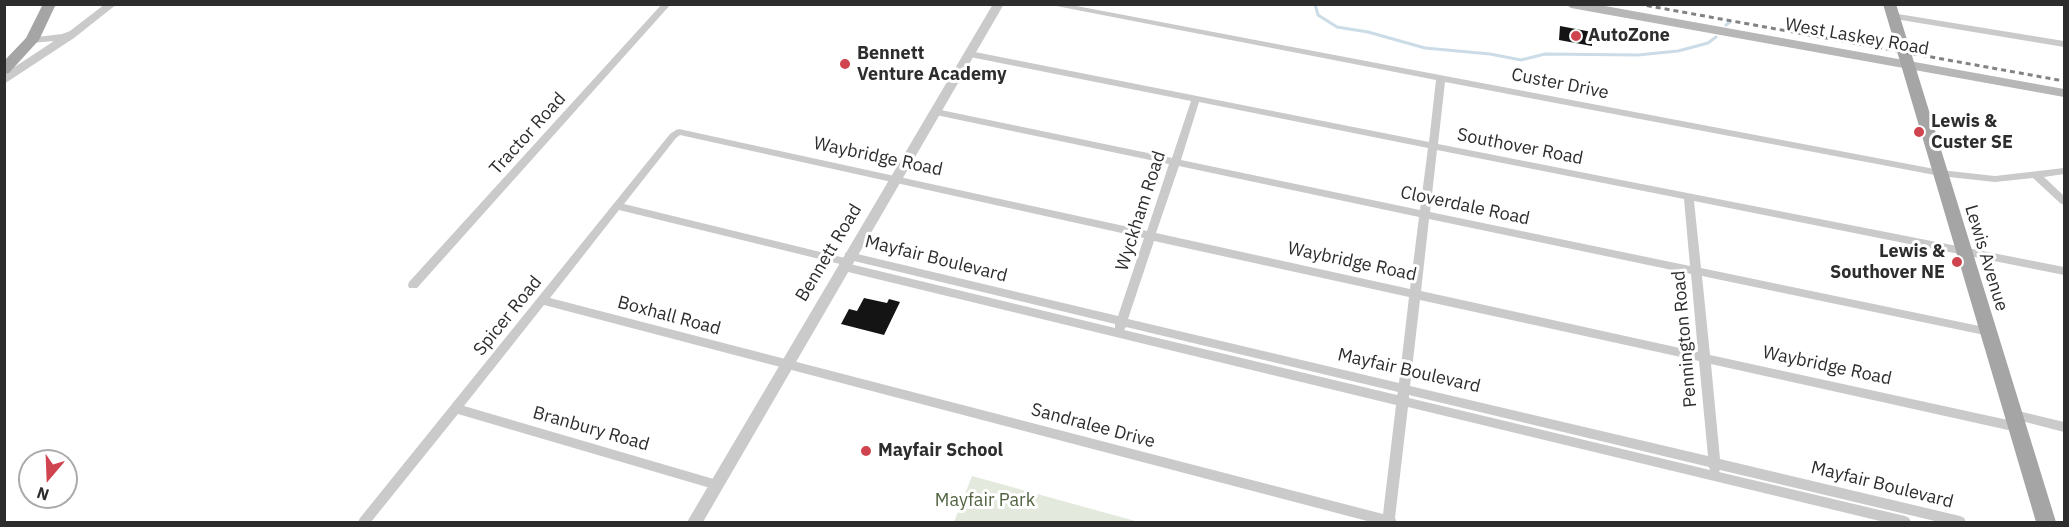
<!DOCTYPE html>
<html>
<head>
<meta charset="utf-8">
<style>
  body { margin:0 }
  #map { position:relative; width:2069px; height:527px; overflow:hidden; background:#fff; font-family:"IBM Plex Sans",sans-serif }
  canvas { display:block }
  .frame { position:absolute; inset:0; border:6px solid #2d2d2d; pointer-events:none }
  .north { position:absolute; left:18px; top:449px; width:60px; height:60px; box-sizing:border-box; background:#fff; border:2px solid #ababab; border-radius:50%; rotate:199deg; font-size:16px; font-weight:700; line-height:24px; text-align:center; color:#2d2d2d }
  .north::after { content:''; display:block; margin:auto; width:21px; height:27px; background:#cf444f; clip-path:polygon(50% 0,100% 100%,50% 72%,0 100%) }
</style>
</head>
<body>
<div id="map">
<canvas width="2069" height="527"></canvas>
<div class="frame"></div>
<div class="north">N</div>
</div>
<script>
const c = document.querySelector('canvas').getContext('2d');
c.lineJoin = 'round';
function fill(path, color) { c.fillStyle = color; c.fill(path, 'evenodd'); }
const toPath = rows => new Path2D(rows.map(r => 'M' + r).join(''));
function stroke(path, color, width, dash) { c.strokeStyle = color; c.lineWidth = width; c.lineCap = dash ? 'butt' : 'round'; c.setLineDash(dash || []); c.stroke(path); }
function label(font, color, halo, rows, align = 'center') {
  c.font = font + ' "IBM Plex Sans",sans-serif'; c.lineWidth = 6; c.setLineDash([]); c.textBaseline = 'middle'; c.strokeStyle = halo; c.fillStyle = color; for (const [text, x, y, turn = 0] of rows) {
    c.save(); c.translate(x, y); c.rotate((+turn || 0) * Math.PI / 180); c.textAlign = isNaN(turn) ? turn : align; if (halo) c.strokeText(text, 0, 0); c.fillText(text, 0, 0); c.restore();
  }
}
fill(toPath([
  [972,476,1139,522,954,522]
]), '#e3e9dd');
stroke(toPath([
  [1315,4,1318,15,1337,27,1368,32,1425,48,1490,54,1521,60,1545,54,1638,55,1678,51,1708,43,1716,37],
  [1726,25,1730,22]
]), '#cbdce7', 3);
fill(toPath([
  [1560,26,1592,32,1592,46,1559,40],
  [864,298,887,303,889,299,900,302,884,335,841,324,849,309,857,311]
]), '#141414');
fill(toPath([
  [662,4,671,4,417,288,409,288,408,285,409,282,662,4],
  [1046,4,1066,4,1940,170,1995,176,2064,168,2064,174,2044,177,2064,196,2064,205,2060,203,2033,178,1995,182,1940,176,1445,82,1438,144,2064,267,2064,275,1694,201,1701,268,1989,328,1993,329,1995,332,1993,335,1989,336,1702,276,1710,355,2017,422,2021,423,2023,427,2021,431,2017,432,1711,364,1720,459,1960,516,1964,518,1966,522,1939,522,1720,470,1719,472,1905,516,1909,518,1911,522,1884,522,1408,407,1395,518,1397,522,1371,522,544,305,464,406,717,480,721,481,723,485,721,489,717,490,458,414,371,522,358,522,360,518,670,134,676,130,679,129,1147,231,1169,164,936,115,931,112,936,109,1172,158,1191,101,970,57,966,54,967,52,970,51,1429,142,1436,80,1046,4],
  [1199,102,1428,148,1420,210,1181,160,1199,102],
  [680,135,1144,238,1118,316,849,252,845,253,845,258,624,204,676,138,680,135],
  [1437,150,1684,199,1690,266,1430,212,1437,150],
  [1179,166,1419,217,1410,289,1156,233,1179,166],
  [619,210,840,264,839,267,840,270,844,271,1396,405,1383,514,550,298,619,210],
  [1429,219,1691,274,1698,352,1421,291,1429,219],
  [1154,241,1409,297,1399,383,1128,319,1154,241],
  [850,260,1115,324,1115,328,850,264,850,260],
  [1420,300,1699,361,1708,456,1410,386,1420,300],
  [1126,327,1398,392,1397,395,1124,330,1126,327],
  [1409,395,1709,467,1710,470,1409,398,1409,395],
  [1892,13,2064,41,2064,47,1889,18,1889,14,1892,13],
  [2014,410,2064,422,2064,432,2010,418,2008,415,2010,412,2014,410]
]), '#cacaca');
fill(toPath([
  [105,4,117,4,74,38,4,84,4,74,54,41,32,43,28,42,28,38,62,34,70,31,105,4],
  [993,4,1004,4,703,522,687,522,993,4]
]), '#cacaca');
fill(toPath([
  [1565,4,1594,4,2064,89,2064,97,1571,8,1565,4]
]), '#b7b7b7');
fill(toPath([
  [43,4,56,4,39,40,9,73,4,74,4,61,26,38,43,4],
  [1883,4,1896,4,2056,522,2036,522,1883,4]
]), '#a5a5a5');
stroke(toPath([
  [1638,4,2064,81]
]), '#828282', 3, [5, 4]);
for (const [x, y, r, color] of [
  [1576,36,6,"#cf444f"],
  [845,64,6,"#cf444f"],
  [1919,132,6,"#cf444f"],
  [1957,262,6,"#cf444f"],
  [866,451,6,"#cf444f"]
]) { const dot = new Path2D(); dot.arc(x, y, r, 0, 2 * Math.PI); c.fillStyle = color; c.fill(dot); stroke(dot, '#fff', 2); }
label('bold 18px', '#2d2d2d', '#fff', [
  ["AutoZone",1588,36],
  ["Bennett",857,54],
  ["Venture Academy",857,75],
  ["Lewis &",1931,122],
  ["Custer SE",1931,143],
  ["Lewis &",1945,252,"right"],
  ["Southover NE",1945,273,"right"],
  ["Mayfair School",878,451]
], 'left');
label('18px', '#2d2d2d', '#fff', [
  ["West Laskey Road",1857,37,10],
  ["Custer Drive",1560,84,11],
  ["Tractor Road",528,134,-48],
  ["Southover Road",1520,147,11],
  ["Waybridge Road",878,157,12],
  ["Cloverdale Road",1465,206,12],
  ["Wyckham Road",1141,211,-72],
  ["Bennett Road",829,253,-59],
  ["Lewis Avenue",1986,258,73],
  ["Mayfair Boulevard",936,259,14],
  ["Waybridge Road",1352,262,12],
  ["Spicer Road",508,316,-51],
  ["Boxhall Road",669,316,15],
  ["Pennington Road",1685,339,-95],
  ["Waybridge Road",1827,366,12],
  ["Mayfair Boulevard",1409,371,13],
  ["Sandralee Drive",1093,426,15],
  ["Branbury Road",591,429,16],
  ["Mayfair Boulevard",1882,485,14]
]);
label('18px', '#516340', '#fff', [
  ["Mayfair Park",985,501]
]);
</script>
</body>
</html>
